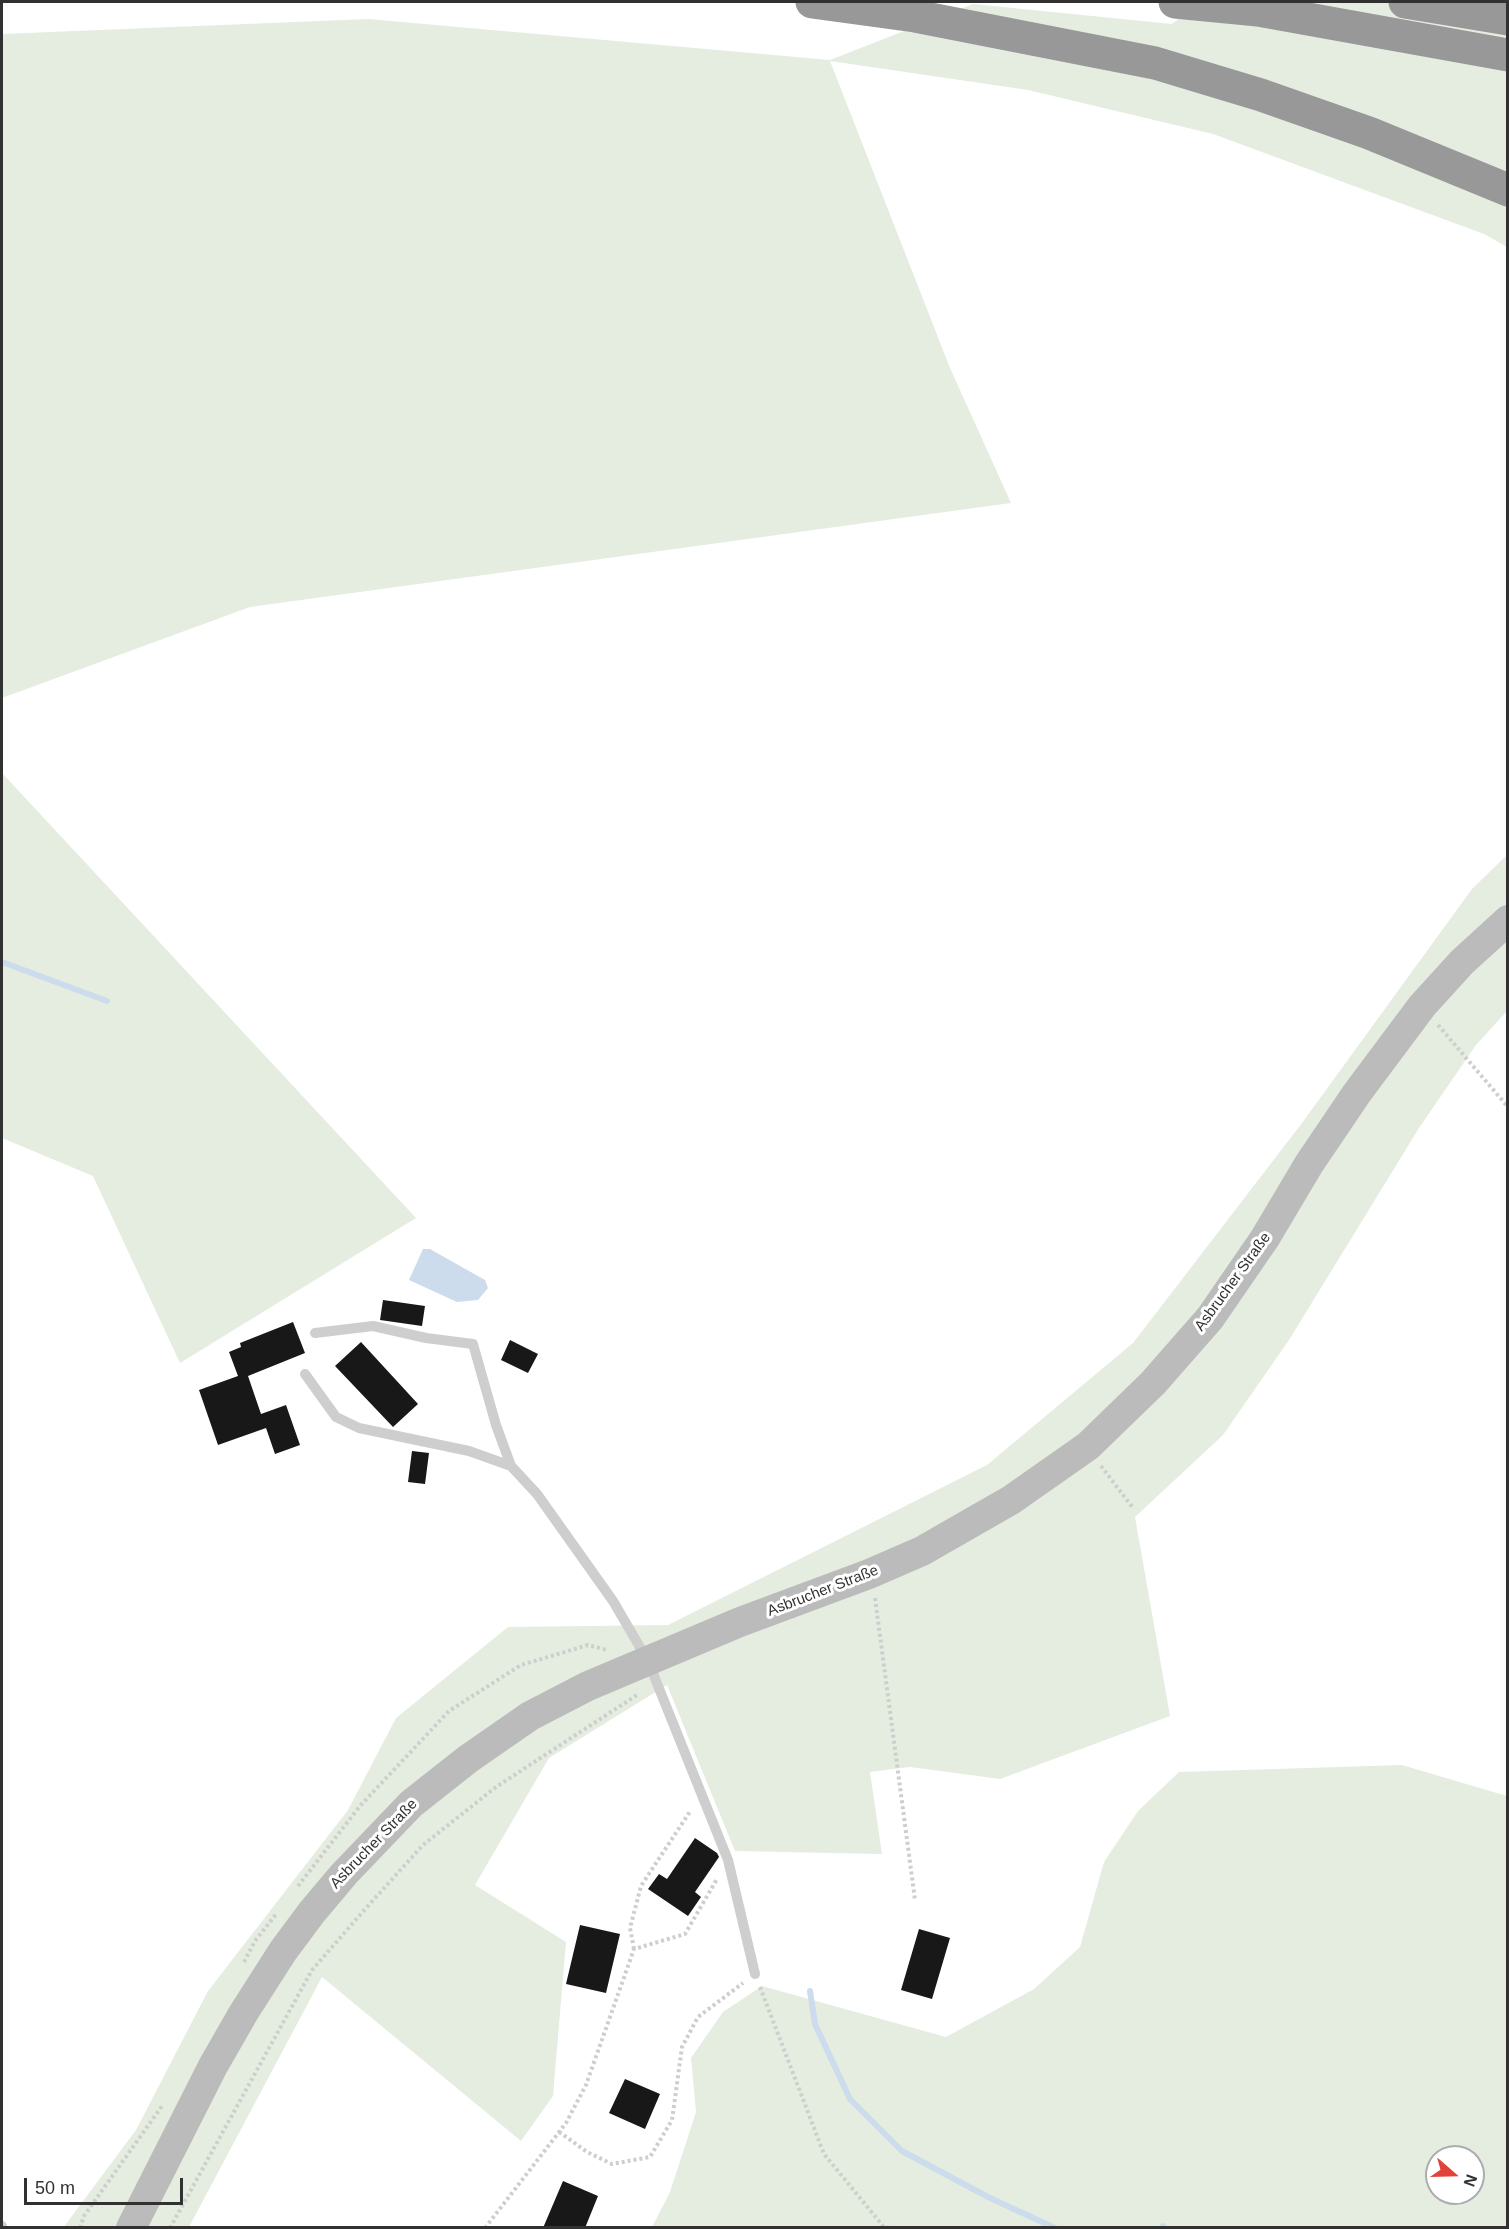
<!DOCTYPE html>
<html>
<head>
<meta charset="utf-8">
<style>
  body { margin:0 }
  #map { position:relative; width:1509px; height:2229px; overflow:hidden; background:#fff; font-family:Helvetica,sans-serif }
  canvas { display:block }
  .frame { position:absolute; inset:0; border:3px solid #313131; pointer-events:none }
  .north { position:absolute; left:1425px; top:2145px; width:60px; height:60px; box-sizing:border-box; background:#fff; border:2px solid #adadad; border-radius:50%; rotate:110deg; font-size:16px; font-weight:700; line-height:24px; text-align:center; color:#313131 }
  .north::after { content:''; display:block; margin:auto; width:21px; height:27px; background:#e1433a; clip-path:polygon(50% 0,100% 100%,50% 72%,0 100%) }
  .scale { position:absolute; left:24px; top:2178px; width:159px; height:27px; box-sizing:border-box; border:3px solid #313131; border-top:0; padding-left:8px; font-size:18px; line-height:21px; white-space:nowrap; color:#313131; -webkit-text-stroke:4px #fff; paint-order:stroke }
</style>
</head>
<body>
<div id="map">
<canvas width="1509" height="2229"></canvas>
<div class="frame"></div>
<div class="north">N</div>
<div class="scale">50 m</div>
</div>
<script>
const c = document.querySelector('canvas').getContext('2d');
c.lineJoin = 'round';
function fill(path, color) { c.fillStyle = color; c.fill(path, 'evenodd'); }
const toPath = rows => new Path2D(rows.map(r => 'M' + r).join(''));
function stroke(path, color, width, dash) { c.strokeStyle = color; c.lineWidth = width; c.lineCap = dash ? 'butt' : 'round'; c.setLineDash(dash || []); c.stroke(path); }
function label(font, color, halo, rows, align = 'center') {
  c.font = font + ' Helvetica,sans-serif'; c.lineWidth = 6; c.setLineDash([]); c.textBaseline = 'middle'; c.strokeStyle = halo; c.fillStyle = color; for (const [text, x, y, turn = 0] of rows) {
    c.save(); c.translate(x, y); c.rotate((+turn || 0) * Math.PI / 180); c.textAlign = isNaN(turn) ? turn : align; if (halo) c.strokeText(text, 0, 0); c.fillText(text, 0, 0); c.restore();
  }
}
fill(toPath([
  [1199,2,1507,2,1507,247,1484,234,1213,134,1028,90,830,61,950,368,1011,503,250,607,2,698,2,34,368,19,830,60,973,4,1172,24],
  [2,773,416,1218,180,1363,93,1176,2,1138],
  [1507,855,1507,1011,1476,1045,1419,1128,1289,1340,1223,1435,1135,1517,1170,1716,1000,1779,910,1767,870,1772,882,1854,735,1851,667,1685,549,1758,475,1885,566,1942,553,2096,521,2141,322,1977,189,2227,63,2228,136,2130,208,1991,348,1810,396,1718,508,1627,668,1625,987,1465,1133,1343,1302,1123,1472,889],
  [1402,1765,1507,1796,1507,2227,652,2227,670,2192,696,2112,691,2058,723,2012,762,1986,946,2037,1034,1989,1080,1947,1104,1862,1138,1811,1179,1772],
  [1437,2157,1473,2157,1473,2193,1437,2193]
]), '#e5ede0');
fill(toPath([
  [423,1249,430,1249,485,1280,488,1288,478,1300,457,1302,409,1280]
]), '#cddcec');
stroke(toPath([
  [2,962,107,1001],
  [810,1991,815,2024,850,2099,902,2151,988,2197,1055,2228],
  [1163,2228,1163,2226]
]), '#cddcec', 6);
fill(toPath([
  [383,1300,425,1306,422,1326,380,1320],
  [293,1322,305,1353,248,1376,261,1414,286,1405,300,1445,275,1454,266,1428,218,1445,199,1390,238,1376,229,1352,241,1347,240,1343],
  [510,1340,538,1354,528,1373,501,1360],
  [361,1342,418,1404,393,1427,335,1366],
  [412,1451,429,1453,425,1484,408,1482],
  [695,1838,717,1853,719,1857,695,1892,701,1897,688,1916,648,1889,659,1874,667,1879],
  [580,1925,620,1934,606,1993,566,1984],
  [919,1929,950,1938,932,1999,901,1990],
  [625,2079,660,2094,645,2129,609,2113],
  [563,2181,598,2196,585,2228,543,2228]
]), '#181818');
stroke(toPath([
  [1438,1025,1508,1107],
  [1101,1466,1133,1508],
  [875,1598,915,1900],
  [298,1886,360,1806,449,1711,521,1665,588,1645,607,1650],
  [634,1949,630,1928,641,1886,691,1810],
  [244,1962,255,1941,277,1913],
  [760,1987,824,2154,883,2226,889,2228],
  [559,2132,587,2152,612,2164,650,2157,672,2120,682,2047,698,2017,743,1983],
  [80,2228,84,2216,162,2106],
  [170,2228,312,1970,367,1907,423,1845,496,1787,637,1695],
  [485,2228,566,2123,586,2085,634,1949,685,1934,717,1879]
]), '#cecece', 4, [3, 3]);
stroke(toPath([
  [315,1333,373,1326,426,1338,473,1344,496,1425,511,1466],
  [305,1374,336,1417,359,1428,469,1451,511,1466,537,1494,613,1601,648,1661,728,1860,755,1974],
  [2,2226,2,2228]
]), '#cecece', 10);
stroke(toPath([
  [131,2228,213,2066,244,2012,283,1951,312,1912,344,1874,411,1804,468,1759,530,1716,588,1686,740,1622,869,1574,922,1551,1011,1500,1088,1446,1153,1383,1210,1318,1265,1238,1309,1164,1357,1093,1422,1006,1462,962,1508,920]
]), '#bbb', 30);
stroke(toPath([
  [812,2,915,16,1155,63,1261,95,1369,133,1508,190],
  [1175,2,1258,10,1508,55],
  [1405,2,1508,19]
]), '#989898', 33);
label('15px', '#313131', '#fff', [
  ["Asbrucher Straße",1233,1282,-54],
  ["Asbrucher Straße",823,1591,-21],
  ["Asbrucher Straße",374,1844,-46]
]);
</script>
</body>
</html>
